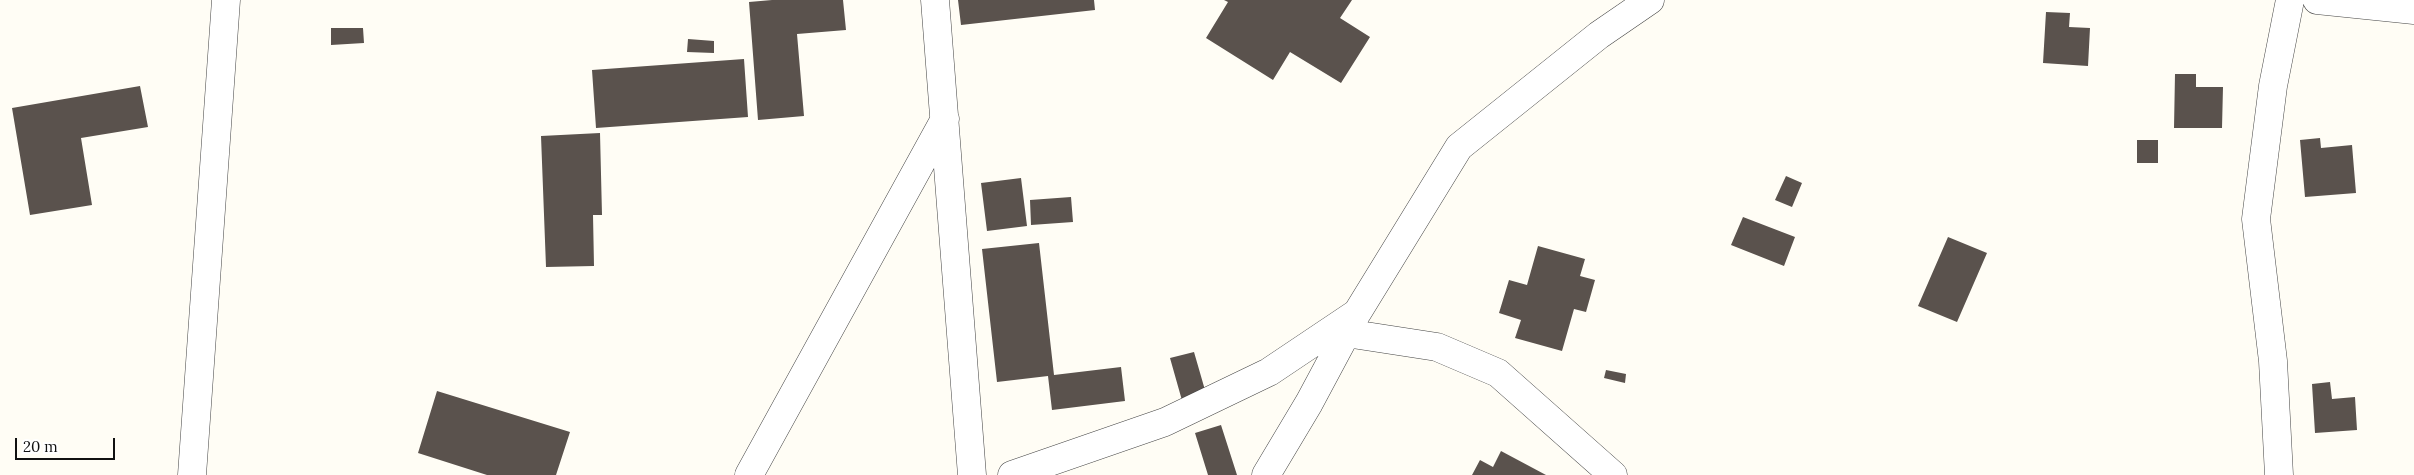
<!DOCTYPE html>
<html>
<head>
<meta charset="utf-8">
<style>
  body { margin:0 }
  #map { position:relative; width:2414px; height:475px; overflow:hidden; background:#fffdf5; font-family:Lora,serif }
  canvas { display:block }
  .scale { position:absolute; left:15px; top:438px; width:100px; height:22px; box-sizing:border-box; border:2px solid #111; border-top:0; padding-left:6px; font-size:15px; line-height:18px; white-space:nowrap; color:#111; -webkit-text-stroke:4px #fff; paint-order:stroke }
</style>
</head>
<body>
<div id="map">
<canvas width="2414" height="475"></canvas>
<div class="scale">20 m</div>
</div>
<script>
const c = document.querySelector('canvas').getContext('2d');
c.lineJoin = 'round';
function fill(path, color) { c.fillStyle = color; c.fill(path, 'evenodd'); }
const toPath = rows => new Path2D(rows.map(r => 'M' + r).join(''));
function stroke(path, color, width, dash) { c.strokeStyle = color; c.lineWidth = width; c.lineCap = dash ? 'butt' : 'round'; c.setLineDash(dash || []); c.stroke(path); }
fill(toPath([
  [772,0,843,0,846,30,797,34,804,116,758,120,749,2],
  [958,0,1094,0,1095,10,961,25],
  [1224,0,1352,0,1340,18,1370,37,1341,83,1290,52,1273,80,1206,38,1228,2],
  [2046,12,2070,13,2069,27,2090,28,2088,66,2043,63],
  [331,28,363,28,364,43,331,45],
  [688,39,714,41,714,53,687,52],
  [744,59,748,117,596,128,592,70],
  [2175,74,2196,74,2196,87,2223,87,2222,128,2174,128],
  [140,86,148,127,81,138,92,205,30,215,12,108],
  [600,133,602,215,593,215,594,266,546,267,541,136],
  [2320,138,2321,148,2352,145,2356,193,2305,197,2300,140],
  [2137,140,2158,140,2158,163,2137,163],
  [1786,176,1802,183,1792,207,1775,200],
  [1021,178,1027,226,987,231,981,183],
  [1071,197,1073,222,1031,225,1030,200],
  [1743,217,1795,237,1784,266,1731,245],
  [1948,237,1987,253,1957,322,1918,306],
  [1039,243,1054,375,1121,367,1125,401,1052,410,1048,376,997,382,982,249],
  [1538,246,1585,259,1580,276,1595,280,1586,312,1574,309,1562,351,1515,338,1521,320,1499,313,1509,280,1527,285],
  [1194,352,1207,397,1183,404,1170,358],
  [1606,370,1626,374,1625,383,1604,378],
  [2330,382,2332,399,2355,397,2357,430,2315,433,2312,384],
  [437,391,570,432,556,475,487,475,418,453],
  [1221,425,1237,475,1208,475,1195,433],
  [1501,451,1546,475,1472,475,1480,460,1493,467]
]), '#5a524d');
const minor = toPath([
  [935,0,972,475],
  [2317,0,2414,10],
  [1346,333,1437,347,1498,373,1613,475],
  [192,475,226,0],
  [749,475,945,119],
  [1012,475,1165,422,1269,372,1357,313,1459,147,1599,35,1650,0],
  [1266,475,1309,403,1355,317],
  [2279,475,2273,361,2256,219,2273,86,2290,0]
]);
stroke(minor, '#444', 29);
stroke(minor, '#fff', 28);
</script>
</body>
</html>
